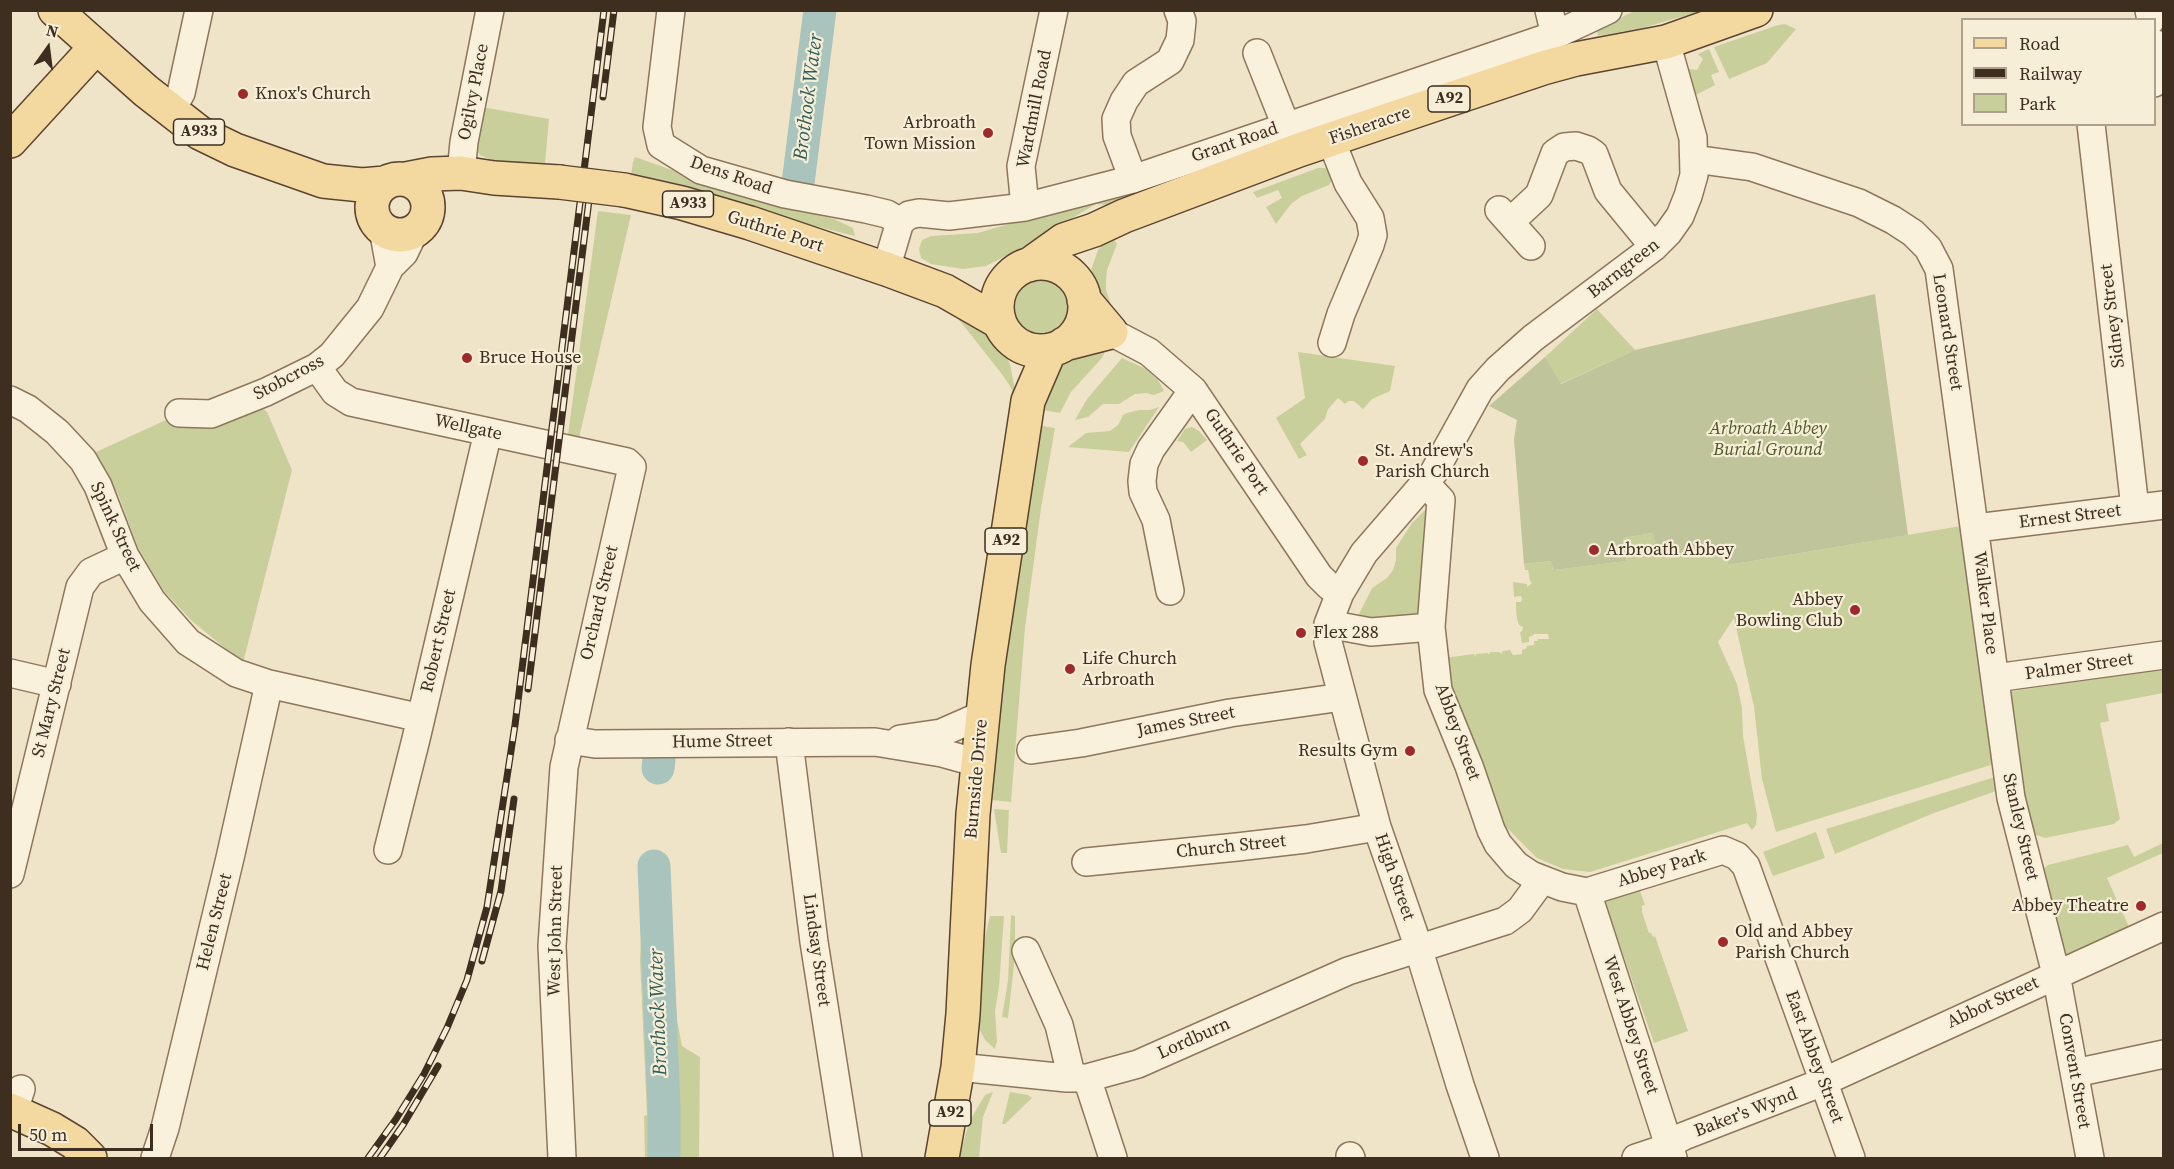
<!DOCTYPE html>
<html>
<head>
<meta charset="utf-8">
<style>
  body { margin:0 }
  #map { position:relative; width:2174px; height:1169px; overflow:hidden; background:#f0e4c8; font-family:"Source Serif 4",serif }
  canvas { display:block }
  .frame { position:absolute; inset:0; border:12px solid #3d2e20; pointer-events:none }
  .legend { position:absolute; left:1961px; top:18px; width:195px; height:108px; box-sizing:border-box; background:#f7eed8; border:2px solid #ada18e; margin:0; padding:8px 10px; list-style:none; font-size:18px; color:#3d2e20 }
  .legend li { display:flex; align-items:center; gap:12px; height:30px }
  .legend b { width:30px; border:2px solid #ada18e }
  .north { position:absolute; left:18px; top:18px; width:60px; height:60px; -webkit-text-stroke:4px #f7eed8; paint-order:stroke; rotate:14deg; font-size:16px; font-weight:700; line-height:24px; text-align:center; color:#3d2e20 }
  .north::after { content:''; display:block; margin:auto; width:21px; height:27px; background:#3d2e20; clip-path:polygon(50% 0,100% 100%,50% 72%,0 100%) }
  .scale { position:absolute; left:18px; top:1124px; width:135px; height:27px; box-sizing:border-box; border:3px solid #3d2e20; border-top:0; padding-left:8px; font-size:18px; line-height:21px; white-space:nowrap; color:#3d2e20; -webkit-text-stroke:4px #f7eed8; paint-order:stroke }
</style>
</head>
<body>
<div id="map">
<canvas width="2174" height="1169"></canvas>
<div class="frame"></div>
<ul class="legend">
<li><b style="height:8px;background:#f3d9a0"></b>Road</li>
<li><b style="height:8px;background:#3d2e20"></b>Railway</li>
<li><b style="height:16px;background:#c9cf9b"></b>Park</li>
</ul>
<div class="north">N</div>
<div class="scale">50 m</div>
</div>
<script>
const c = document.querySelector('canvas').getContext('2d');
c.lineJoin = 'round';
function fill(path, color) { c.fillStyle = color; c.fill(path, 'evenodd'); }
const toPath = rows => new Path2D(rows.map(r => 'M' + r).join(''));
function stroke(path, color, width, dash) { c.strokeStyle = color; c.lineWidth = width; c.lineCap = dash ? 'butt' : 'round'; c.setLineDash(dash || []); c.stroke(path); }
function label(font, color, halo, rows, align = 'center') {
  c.font = font + ' "Source Serif 4",serif'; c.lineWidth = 4.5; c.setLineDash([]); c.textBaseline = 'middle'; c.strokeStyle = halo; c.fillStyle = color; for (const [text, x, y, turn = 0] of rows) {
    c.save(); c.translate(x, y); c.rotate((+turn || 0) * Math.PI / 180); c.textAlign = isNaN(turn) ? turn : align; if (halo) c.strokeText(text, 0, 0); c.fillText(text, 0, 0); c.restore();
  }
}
fill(toPath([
  [1634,11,1702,11,1642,28,1598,36,1597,30],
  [1785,24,1796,29,1767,63,1729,79,1714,47,1778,25],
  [1709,49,1719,72,1711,75,1715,85,1696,95,1689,69,1697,70,1703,59,1698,54],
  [482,107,549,119,545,163,494,161,480,155,475,148],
  [1273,147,1107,205,1096,204,1025,246,986,266,963,269,931,264,921,258,919,249,922,240,931,236,978,233],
  [635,157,749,197,834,219,853,228,855,236,775,216,631,175,633,162],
  [1318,168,1325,168,1331,171,1333,178,1329,185,1302,196,1291,204,1276,224,1266,207,1282,198,1278,190,1257,198,1253,192],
  [598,211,631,215,579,438,568,435],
  [1111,235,1117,244,1107,270,1106,281,1106,290,1113,310,1092,291,1090,280,1092,267,1098,250],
  '1009 306a31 31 0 1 1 62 0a31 31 0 1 1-62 0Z',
  [1597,309,1635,350,1560,384,1545,357],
  [956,316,989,332,1000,344,1010,364,1017,401,1010,386,1001,373],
  [1109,344,1102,358,1071,392,1060,413,1042,410,1061,361],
  [1298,352,1395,366,1390,391,1372,399,1363,409,1354,401,1348,401,1345,404,1338,398,1328,409,1325,419,1300,444,1307,455,1299,459,1276,418,1305,398],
  [1122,358,1146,369,1158,380,1164,391,1154,395,1146,393,1135,394,1119,404,1103,404,1088,417,1075,420,1087,399],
  [260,406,267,412,292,470,243,663,192,621,163,590,139,550,118,494,94,453,168,419,199,427,220,426],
  [1159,407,1129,452,1068,447,1086,433,1110,431,1118,425,1123,415,1127,413,1139,410,1150,410],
  [1037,425,1055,428,1041,508,1025,628,1011,802,991,800,1003,672],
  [1192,427,1199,431,1207,440,1191,452,1183,442,1177,441,1185,429],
  [1428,507,1423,621,1361,620,1359,614,1372,588,1387,578,1393,570,1396,560,1396,548,1412,523],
  [1961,526,1994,764,1776,832,1762,779,1754,707,1734,618,1718,642,1737,684,1742,708,1743,736,1757,815,1756,825,1752,830,1747,823,1590,872,1563,869,1537,858,1505,826,1478,749,1445,690,1452,689,1451,685,1447,685,1444,658,1474,654,1475,657,1476,654,1488,653,1489,655,1490,652,1500,652,1501,654,1503,651,1510,650,1513,655,1522,654,1522,650,1527,648,1526,646,1534,645,1534,641,1538,641,1538,639,1549,639,1548,634,1533,634,1534,635,1529,637,1529,642,1522,643,1520,632,1522,631,1523,627,1519,625,1517,619,1516,609,1516,602,1521,602,1522,599,1521,596,1514,597,1513,582,1527,584,1527,587,1532,583,1530,581,1528,570,1525,570,1524,564,1552,561,1554,570,1625,561,1623,538,1653,533,1658,558,1724,549,1728,565],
  [2163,669,2163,693,2106,704,2109,721,2100,723,2120,819,2114,824,2045,838,2033,834,2028,827,2007,692],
  [1995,777,1999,790,1934,813,1835,854,1826,829],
  [994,809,1009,810,1007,853,1001,853],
  [1816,832,1825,858,1773,876,1763,852],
  [2163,843,2163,853,2107,878,2129,927,2059,959,2043,869,2048,865,2128,845,2134,857],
  [666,865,677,1019,682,1046,700,1057,699,1158,645,1158,644,1116,647,1115,640,960,644,867],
  [1639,888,1645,905,1642,906,1642,912,1649,933,1651,933,1653,937,1655,936,1688,1031,1654,1043,1604,900],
  [1011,915,1015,916,1015,956,1008,1018,1002,1017,1008,981],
  [990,916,1004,916,999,987,995,1011,997,1041,995,1049,985,1040,979,1028,980,958],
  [993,1092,983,1117,979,1158,959,1158,969,1122,985,1095],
  [1010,1092,1028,1095,1032,1098,1005,1124,1002,1124]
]), '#c9cf9b');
fill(toPath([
  [1875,294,1908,535,1728,565,1724,549,1658,558,1653,533,1623,538,1626,561,1554,570,1551,561,1524,564,1514,439,1517,420,1489,406,1545,357,1561,384,1635,350]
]), '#bfc49a');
stroke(toPath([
  [798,183,820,10],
  [658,768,659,759],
  [654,866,664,1106,664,1158]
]), '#a9c4bc', 33);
const minor = toPath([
  [671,10,657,127,661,145,701,170,785,194,866,209,887,214,900,222],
  [1549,10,1555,35],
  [2149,10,2151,20],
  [2154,43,2160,75,2154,83],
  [1257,53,1286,126],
  [171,111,181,93,199,10],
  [2091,124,2135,508],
  [1331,140,1348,183,1370,218,1373,235,1370,245,1341,314,1332,343],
  [1694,159,1752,167,1859,203,1893,220,1913,233,1928,248,1939,269,2011,798,2056,974,2090,1158],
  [461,173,464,142,490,10],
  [1133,179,1117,136,1116,119,1124,101,1136,83,1170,61,1180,40,1182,21,1178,10],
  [1025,207,1021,166,1054,10],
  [1499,210,1531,246],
  [1510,222,1539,195,1555,153,1564,147,1576,146,1588,150,1594,154,1608,191,1654,247],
  [383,229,390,267],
  [886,269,900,222,909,215,919,213,949,216,1025,207,1133,179,1555,35,1608,10],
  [1111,332,1149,352,1193,390,1319,576,1329,586,1340,593],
  [317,367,335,392,351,402,627,462,632,467,564,767,552,946,562,1158],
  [10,400,28,409,57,432,83,460,98,486,125,556,152,601,188,642,236,673,269,684,421,718],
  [179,413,211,414,266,392,317,367,332,355,370,308,390,267,404,253,415,230],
  [1425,483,1441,500,1431,627,1438,690,1469,766,1491,830,1498,844,1516,865,1531,875,1562,887,1587,892,1723,850,1737,856,1746,866,1851,1158],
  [1976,528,2164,505],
  [1170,591,1156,520,1143,492,1142,481,1144,464,1151,449,1193,390],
  [1328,624,1371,632,1431,627],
  [10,673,57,684],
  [1995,678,2164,655],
  [900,739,941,733,982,715],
  [569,740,595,744,875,742,942,753,978,763],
  [789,742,814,942,848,1158],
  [1031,750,1081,743,1230,713,1342,697],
  [388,850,416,739,488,432],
  [1086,862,1237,847,1306,839,1377,827],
  [10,874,80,587,91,572,125,556],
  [1587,892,1673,1158],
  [1026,951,1059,1025,1069,1066,1067,1078],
  [958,1067,1067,1078,1087,1078,1138,1064,1348,971,1505,921,1520,910,1542,880],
  [2075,1073,2164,1054],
  [1087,1078,1113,1158],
  [10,1115,14,1111,21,1089],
  [1350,1156,1351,1158],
  [155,1158,165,1128,230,858,269,684],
  [1485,1158,1460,1085,1414,934,1377,827,1328,642,1328,624,1340,593,1364,553,1434,472,1480,389,1498,369,1533,338,1654,247,1668,233,1680,216,1688,196,1694,175,1693,138,1666,42],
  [1636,1158,1657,1151,1684,1136,1823,1082,2164,926]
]);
const major = toPath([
  [55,10,146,91,200,133,235,150,323,181,362,185,385,183],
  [10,141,96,47],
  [406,179,432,174,461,173,494,178,559,182],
  '372 207a28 28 0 1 1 56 0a28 28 0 1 1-56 0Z',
  [624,190,682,203,750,223,886,269,945,291,999,322],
  '997 307a44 44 0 1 1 88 0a44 44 0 1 1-88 0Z',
  [1029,265,1064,240,1094,230,1124,216,1299,150,1543,68,1576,59,1666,42,1756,10],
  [1064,344,1111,332,1084,300],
  [10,1110,52,1129,75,1143,90,1158],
  [942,1158,958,1067,963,1014,973,814,988,665,1028,401,1050,350]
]);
stroke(minor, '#8d765c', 30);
stroke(major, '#5b4430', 36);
stroke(minor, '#faf1dc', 27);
stroke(major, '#f3d9a0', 33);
const rail = toPath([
  [603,97,614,10],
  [528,689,590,192],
  [482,961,501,891,514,799],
  [368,1158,396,1119,424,1074,447,1028,467,980,487,907,515,725,604,10],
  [380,1158,403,1125,438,1066]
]);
stroke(rail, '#3d2e20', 7);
stroke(rail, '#f7eed8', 4.5, [14]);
const majorBridge = toPath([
  [559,182,624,190]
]);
stroke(majorBridge, '#5b4430', 36, []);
stroke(majorBridge, '#f3d9a0', 33);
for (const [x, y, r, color] of [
  [243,94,6,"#9e2a2b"],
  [988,133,6,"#9e2a2b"],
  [467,358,6,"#9e2a2b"],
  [1363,461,6,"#9e2a2b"],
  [1594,550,6,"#9e2a2b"],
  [1855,610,6,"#9e2a2b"],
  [1301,633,6,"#9e2a2b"],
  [1070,669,6,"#9e2a2b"],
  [1410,751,6,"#9e2a2b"],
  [2141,906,6,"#9e2a2b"],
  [1723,942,6,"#9e2a2b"]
]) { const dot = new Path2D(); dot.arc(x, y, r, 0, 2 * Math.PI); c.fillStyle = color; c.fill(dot); stroke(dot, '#f7eed8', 2); }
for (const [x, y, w] of [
  [1449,99,42],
  [199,132,51],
  [688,204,51],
  [1006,541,42],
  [950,1113,42]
]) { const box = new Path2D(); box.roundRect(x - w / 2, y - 13, w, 26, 4.5); c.fillStyle = '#f7eed8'; c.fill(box); stroke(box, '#3d2e20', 1.5); }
label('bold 16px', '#3d2e20', null, [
  ["A92",1449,99],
  ["A933",199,132],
  ["A933",688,204],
  ["A92",1006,541],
  ["A92",950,1113]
]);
label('18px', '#3d2e20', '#f7eed8', [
  ["Ogilvy Place",474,92,-79],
  ["Wardmill Road",1035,109,-79],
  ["Fisheracre",1370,126,-19],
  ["Grant Road",1235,143,-19],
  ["Dens Road",731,176,19],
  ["Guthrie Port",775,232,18],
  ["Barngreen",1624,269,-38],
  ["Sidney Street",2113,316,-97],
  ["Leonard Street",1947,332,81],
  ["Stobcross",289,378,-28],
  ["Wellgate",468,428,12],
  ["Guthrie Port",1236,452,56],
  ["Ernest Street",2070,517,-7],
  ["Spink Street",115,527,65],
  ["Orchard Street",600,603,-77],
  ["Walker Place",1985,603,83],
  ["Robert Street",439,641,-77],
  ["Palmer Street",2079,667,-8],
  ["St Mary Street",52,703,-76],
  ["James Street",1186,722,-11],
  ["Abbey Street",1457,732,70],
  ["Hume Street",722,742,-1],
  ["Burnside Drive",977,779,-85],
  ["Stanley Street",2020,827,77],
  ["Church Street",1231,847,-6],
  ["Abbey Park",1662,869,-17],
  ["High Street",1394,877,71],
  ["Helen Street",215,922,-76],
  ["West John Street",556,931,-89],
  ["Lindsay Street",816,950,82],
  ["Abbot Street",1993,1003,-25],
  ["West Abbey Street",1630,1025,72],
  ["Lordburn",1194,1039,-24],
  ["East Abbey Street",1814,1057,70],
  ["Convent Street",2074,1071,80],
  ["Baker's Wynd",1746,1113,-21]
]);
label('18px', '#3d2e20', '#f7eed8', [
  ["Knox's Church",255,94],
  ["Arbroath",976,123,"right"],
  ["Town Mission",976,144,"right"],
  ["Bruce House",479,358],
  ["St. Andrew's",1375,451],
  ["Parish Church",1375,472],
  ["Arbroath Abbey",1606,550],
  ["Abbey",1843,600,"right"],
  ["Bowling Club",1843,621,"right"],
  ["Flex 288",1313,633],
  ["Life Church",1082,659],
  ["Arbroath",1082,680],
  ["Results Gym",1398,751,"right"],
  ["Abbey Theatre",2129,906,"right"],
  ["Old and Abbey",1735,932],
  ["Parish Church",1735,953]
], 'left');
label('italic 18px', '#4d5a26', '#f7eed8', [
  ["Arbroath Abbey",1768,429],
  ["Burial Ground",1768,450]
]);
label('italic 20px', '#2f5d5a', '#f7eed8', [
  ["Brothock Water",809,97,-83],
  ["Brothock Water",659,1012,-92]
]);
</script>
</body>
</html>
